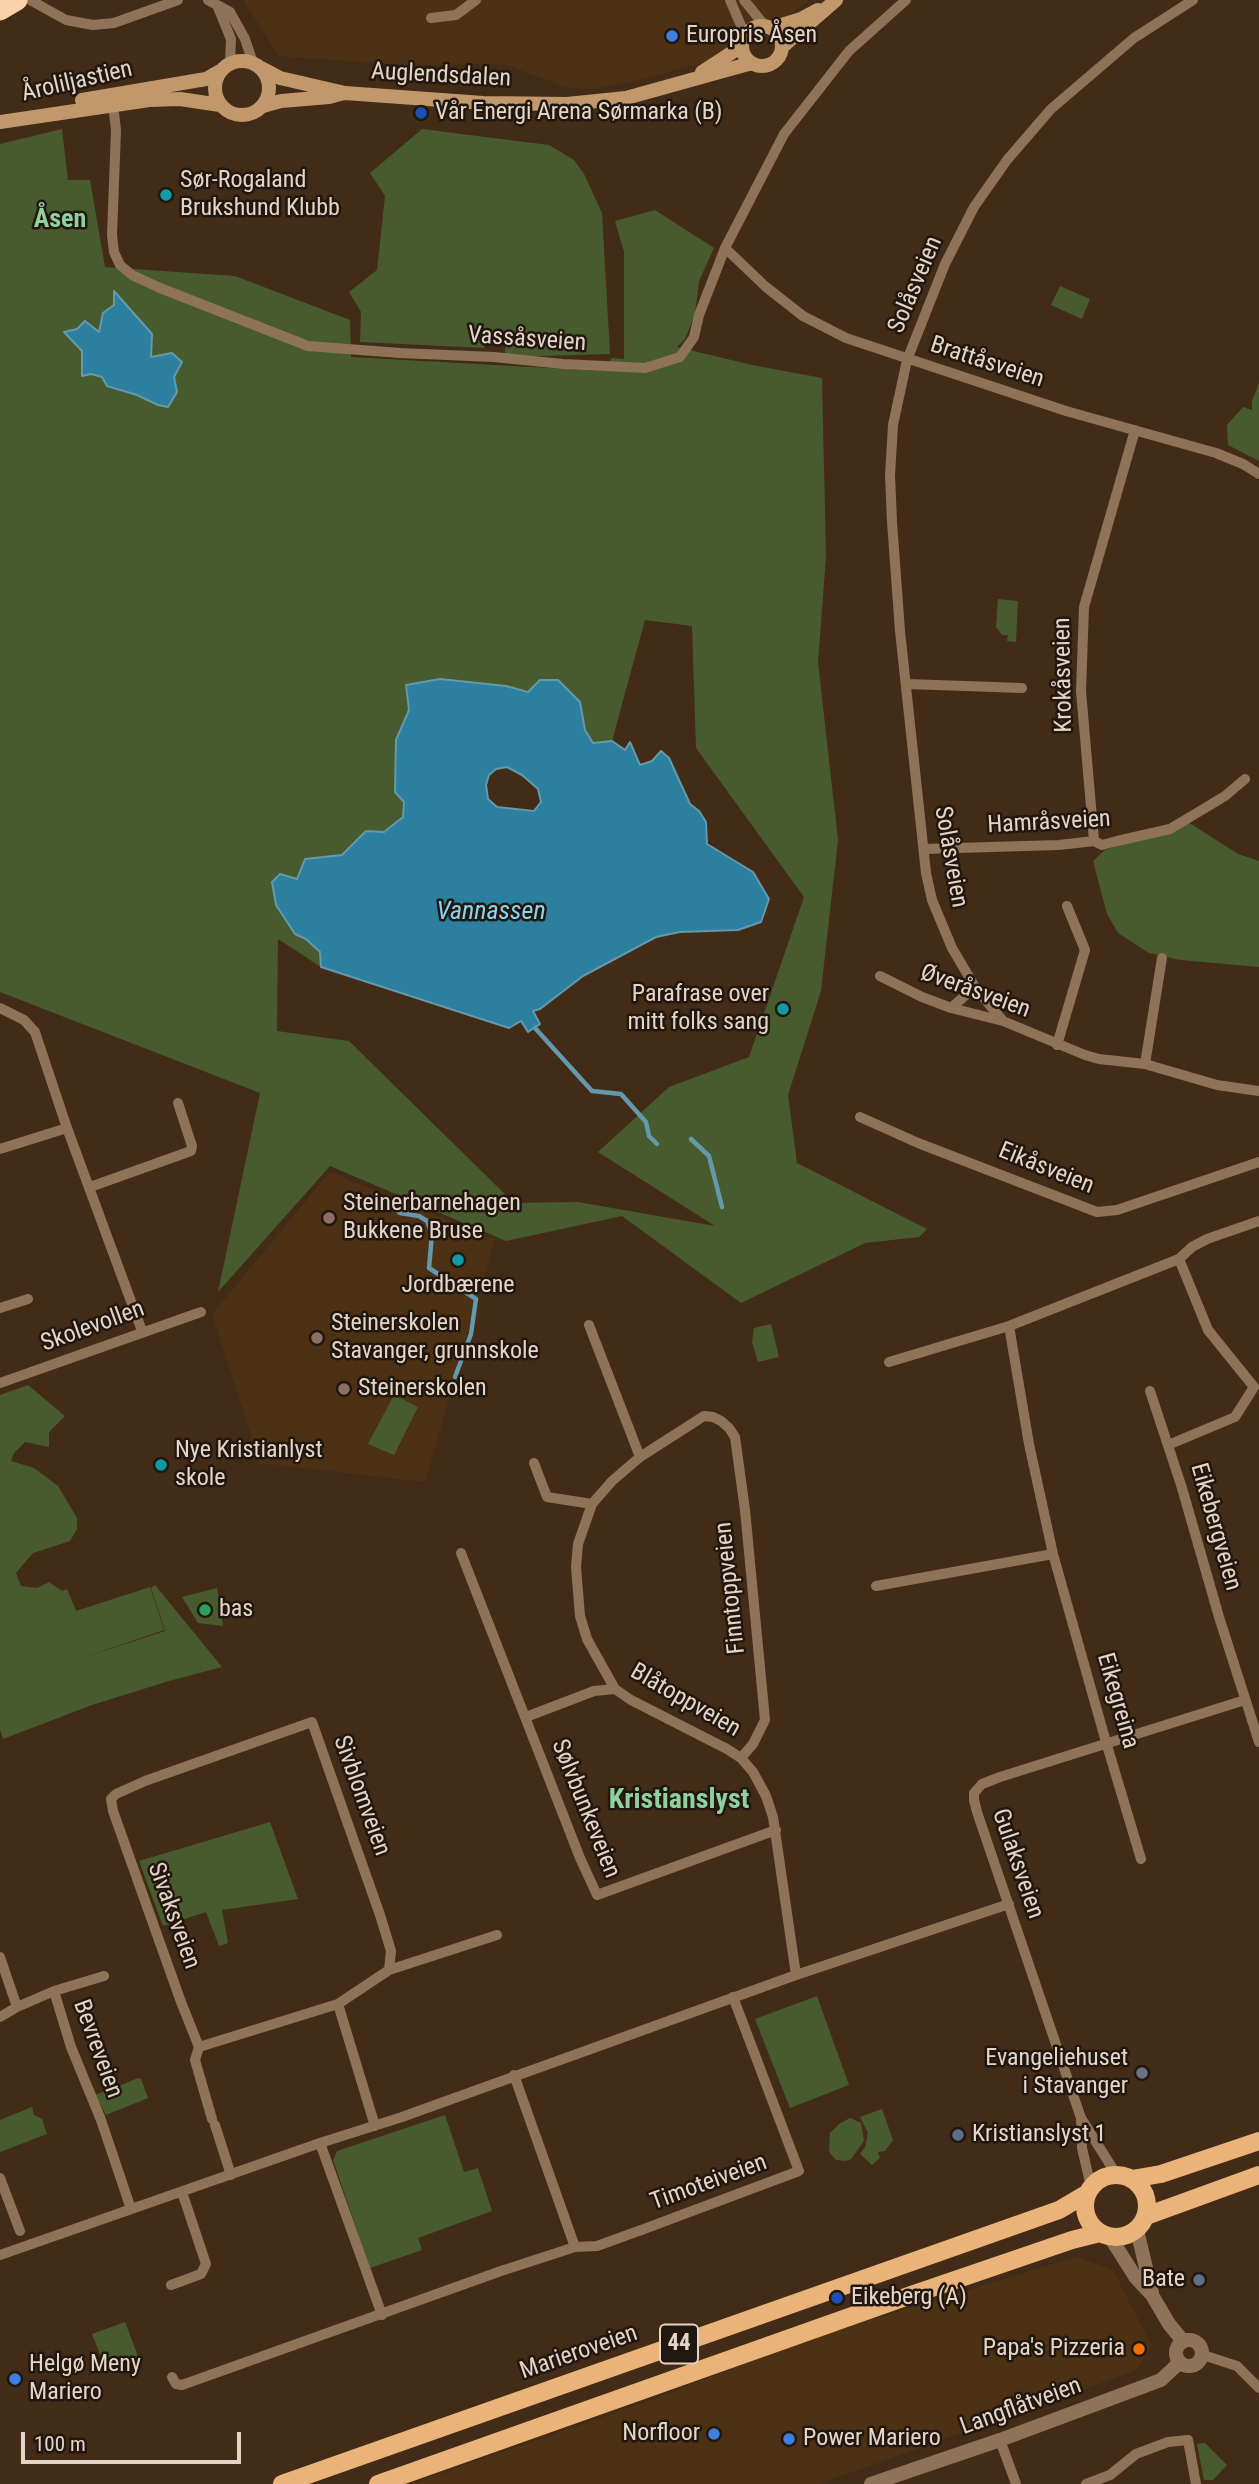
<!DOCTYPE html>
<html>
<head>
<meta charset="utf-8">
<style>
  body { margin:0 }
  #map { position:relative; width:1259px; height:2484px; overflow:hidden; background:#432c17; font-family:"Roboto Condensed",sans-serif }
  canvas { display:block }
  .scale { position:absolute; left:21px; top:2432px; width:220px; height:32px; box-sizing:border-box; border:4px solid #e4d5c8; border-top:0; padding-left:9px; font-size:21px; line-height:24px; white-space:nowrap; color:#e4d5c8; -webkit-text-stroke:5px #22170e; paint-order:stroke }
</style>
</head>
<body>
<div id="map">
<canvas width="1259" height="2484"></canvas>
<div class="scale">100 m</div>
</div>
<script>
const c = document.querySelector('canvas').getContext('2d');
c.lineJoin = 'round';
function fill(path, color) { c.fillStyle = color; c.fill(path, 'evenodd'); }
const toPath = rows => new Path2D(rows.map(r => 'M' + r).join(''));
function stroke(path, color, width, dash) { c.strokeStyle = color; c.lineWidth = width; c.lineCap = dash ? 'butt' : 'round'; c.setLineDash(dash || []); c.stroke(path); }
function label(font, color, halo, rows, align = 'center') {
  c.font = font + ' "Roboto Condensed",sans-serif'; c.lineWidth = 5; c.setLineDash([]); c.textBaseline = 'middle'; c.strokeStyle = halo; c.fillStyle = color; for (const [text, x, y, turn = 0] of rows) {
    c.save(); c.translate(x, y); c.rotate((+turn || 0) * Math.PI / 180); c.textAlign = isNaN(turn) ? turn : align; if (halo) c.strokeText(text, 0, 0); c.fillText(text, 0, 0); c.restore();
  }
}
fill(toPath([
  [243,0,809,0,756,40,711,60,640,80,590,89,566,87,504,64,403,65,279,56],
  [330,1172,495,1239,425,1482,260,1463,212,1314],
  [1076,2257,1113,2270,1151,2345,1137,2370,819,2484,411,2484,637,2405,816,2337]
]), '#4d3115');
fill(toPath([
  [62,129,68,180,90,180,105,267,235,276,350,320,351,357,602,371,612,358,624,359,624,252,615,221,655,210,714,248,699,281,695,314,685,339,677,347,752,365,822,378,826,557,818,662,838,840,821,991,788,1095,797,1163,927,1229,919,1237,865,1243,741,1303,622,1216,506,1241,330,1166,218,1292,260,1093,0,992,0,144],
  [114,293,151,358,158,405,137,395,107,386,102,377,91,374,82,351,65,331,77,329,99,333,114,305],
  [645,620,692,626,696,748,804,897,749,1057,669,1087,598,1152,715,1226,578,1202,514,1203,349,1041,277,1031,278,939,321,967,320,952,306,939,295,934,280,874,297,879,305,859,342,855,366,831,384,832,403,817,404,802,396,740,409,710,406,685,441,679,506,686,580,702,585,730,593,743,612,741],
  [422,129,549,145,574,160,584,174,602,213,610,354,505,357,505,342,495,343,486,340,484,348,360,342,361,312,349,292,377,270,385,196,370,173],
  [1060,286,1090,299,1082,319,1051,305],
  [1259,383,1259,461,1228,445,1227,425,1243,407,1252,410,1252,401],
  [998,599,1018,601,1016,642,1007,641,1008,635,1002,635,996,627],
  [1188,822,1238,854,1259,861,1259,967,1180,960,1149,953,1118,933,1107,914,1093,861,1105,850],
  [771,1324,779,1357,758,1362,752,1342,754,1328],
  [28,1385,65,1416,49,1432,49,1447,25,1442,14,1453,11,1461,34,1468,58,1486,77,1518,77,1529,70,1541,33,1553,16,1573,21,1586,37,1588,49,1582,62,1591,67,1589,76,1611,150,1587,164,1630,83,1658,165,1631,151,1588,155,1585,222,1667,169,1681,92,1705,3,1739,0,1730,0,1395],
  [394,1395,418,1407,394,1455,368,1444],
  [217,1588,223,1626,198,1623,182,1597],
  [270,1822,298,1899,222,1910,228,1943,219,1946,206,1912,163,1926,139,1861],
  [817,1996,849,2085,790,2108,755,2019],
  [138,2078,141,2079,148,2098,106,2115,95,2095,105,2091,108,2097,114,2095,112,2089],
  [32,2107,34,2115,42,2119,47,2134,0,2152,0,2120],
  [882,2109,893,2140,885,2151,878,2152,880,2158,872,2165,860,2154,865,2147,868,2133,860,2117],
  [445,2115,464,2172,478,2168,492,2211,418,2238,422,2250,370,2268,333,2160,337,2151],
  [850,2118,861,2123,864,2141,851,2159,846,2161,836,2160,829,2152,830,2133,839,2124],
  [125,2322,139,2359,107,2372,92,2334],
  [1205,2443,1227,2465,1213,2480,1204,2480,1197,2444]
]), '#485b2e');
const water = toPath([
  [114,291,152,334,151,357,172,353,182,362,174,377,177,392,168,407,158,405,137,395,107,386,102,377,91,374,82,376,82,351,64,332,77,329,85,321,99,332,103,313,114,305,114,291],
  [440,679,506,686,528,692,540,680,558,680,580,702,585,730,593,743,612,741,625,750,630,742,640,765,652,761,661,751,669,758,690,804,699,811,706,822,707,844,753,872,769,899,761,922,738,930,680,932,656,937,583,976,540,1009,533,1011,540,1024,528,1032,521,1021,509,1028,321,967,320,952,306,939,295,934,276,905,272,882,280,874,297,879,305,859,342,855,366,831,384,832,403,817,404,802,395,792,396,740,409,710,406,685,440,679],
  [507,767,522,775,538,789,541,802,534,811,497,807,488,799,486,785,489,775,496,769,507,767]
]);
fill(water, '#2c7f9e');
stroke(water, '#6399ab', 2);
stroke(toPath([
  [535,1028,592,1091,621,1094,646,1122,649,1136,657,1144],
  [691,1139,709,1156,722,1207],
  [395,1209,400,1213,419,1216,427,1221,432,1234,429,1268,476,1299,471,1334,455,1377]
]), '#6399ab', 4.5);
stroke(toPath([
  [30,0,66,20,93,25,114,23,178,0],
  [208,0,230,12,245,39,253,63],
  [730,0,745,35],
  [744,0,765,26],
  [217,5,231,39,230,63],
  [431,18,456,15,476,0],
  [113,105,116,130,112,235,114,252,120,265,132,275,160,288,308,346,400,353,494,357,563,364,645,368,680,357,694,337,699,315,725,248,784,134,849,51,906,0],
  [725,248,766,287,803,316,846,338,1066,411,1216,453,1243,464,1259,474],
  [907,684,1022,688],
  [1094,841,1081,691,1084,607,1135,430],
  [924,849,1059,845,1094,841,1102,845,1117,841,1170,829,1225,796,1245,779],
  [880,976,922,997,951,1008,1003,1021,1085,1055,1099,1059,1145,1064,1217,1085,1259,1091],
  [0,1008,24,1020,35,1032,67,1128,142,1331],
  [951,1008,975,987],
  [1003,1021,975,987,952,948,932,900,926,873,900,631,892,522,890,475,893,425,907,360,945,264,974,207,1007,160,1051,109,1134,38,1193,0],
  [1057,1045,1085,950,1067,906],
  [1145,1064,1162,958],
  [860,1117,918,1143,1097,1212,1117,1210,1259,1162],
  [0,1149,67,1128],
  [90,1187,191,1151,192,1146,178,1103],
  [0,1308,28,1299],
  [589,1325,640,1457],
  [1009,1326,1029,1444,1053,1554,1106,1742,1141,1859],
  [889,1362,1009,1326,1179,1259],
  [0,1383,201,1312],
  [1150,1391,1182,1488,1219,1617,1259,1742],
  [1168,1445,1235,1417,1254,1387,1208,1330,1179,1259,1192,1247,1207,1239,1259,1221],
  [534,1463,547,1497,592,1504],
  [461,1553,580,1858,597,1895,776,1830],
  [876,1586,1053,1554],
  [526,1717,594,1691,615,1689],
  [741,1758,753,1744,765,1720,745,1510,735,1437,729,1428,721,1421,713,1417,704,1416,640,1457,612,1481,592,1504,578,1544,576,1567,580,1616,587,1639,615,1689,631,1700,727,1749,741,1758,753,1772,766,1796,773,1817,796,1975],
  [0,1957,17,2007,0,2017],
  [389,1970,497,1935],
  [54,1991,104,1976],
  [338,2004,199,2047,181,2002,113,1811,111,1799,116,1794,145,1781,312,1722,380,1915,391,1951,389,1970,338,2004,375,2126],
  [17,2007,54,1991,71,2047,101,2120,131,2209],
  [199,2047,195,2060,212,2119],
  [514,2075,575,2247],
  [1081,2118,1082,2148,1091,2187],
  [215,2125,231,2175],
  [320,2143,382,2315],
  [1116,2174,1081,2118,977,1812,974,1800,974,1793,982,1784,1000,1777,1245,1700],
  [0,2178,20,2231],
  [0,2255,320,2143,402,2117,796,1975,1009,1904],
  [171,2285,201,2274,206,2264,182,2192],
  [1203,2355,1237,2366,1259,2388],
  [172,2377,176,2384,182,2385,501,2271,575,2247,597,2246,644,2229,799,2171,733,1997],
  [1000,2440,1016,2484],
  [1086,2484,1110,2475,1136,2454,1168,2442,1188,2440,1196,2484]
]), '#8e7358', 10);
stroke(toPath([
  [1137,2230,1152,2293],
  [1110,2237,1136,2278,1152,2295,1169,2324,1183,2341],
  '1176 2353a13 13 0 1 1 26 0a13 13 0 1 1-26 0Z',
  [871,2484,1000,2440,1161,2380,1180,2362]
]), '#8e7358', 14);
stroke(toPath([
  '742 46a20 20 0 1 1 40 0a20 20 0 1 1-40 0Z',
  [772,28,801,19,818,10],
  [782,47,836,0],
  '215 88a27 27 0 1 1 54 0a27 27 0 1 1-54 0Z',
  [261,68,280,78,345,93,483,103,567,104,626,98,752,63],
  [702,72,742,46],
  [82,100,206,79,220,71],
  [263,106,281,101,329,97,344,93],
  [0,122,149,100,180,99,220,105]
]), '#c1986c', 14);
stroke(toPath([
  '1085 2206a31 31 0 1 1 62 0a31 31 0 1 1-62 0Z',
  [1132,2179,1161,2174,1259,2141],
  [1146,2216,1259,2175],
  [282,2484,1059,2210,1088,2193],
  [378,2484,914,2294,1072,2240,1100,2233]
]), '#e9b37a', 18);
stroke(toPath([
  [0,10,17,0]
]), '#fad3ab', 21);
for (const [x, y, r, color] of [
  [672,36,7,"#3f7fe0"],
  [421,113,7,"#1a4fb4"],
  [166,195,7,"#0f9aa8"],
  [783,1009,7,"#0f9aa8"],
  [329,1218,7,"#8d6e63"],
  [458,1260,7,"#0f9aa8"],
  [317,1338,7,"#8d6e63"],
  [344,1389,7,"#8d6e63"],
  [161,1465,7,"#0f9aa8"],
  [205,1610,7,"#2e9e5b"],
  [1142,2073,7,"#6b7280"],
  [958,2135,7,"#5c6f8a"],
  [1199,2280,7,"#5c6f8a"],
  [837,2298,7,"#1a4fb4"],
  [1139,2349,7,"#e8710a"],
  [15,2379,7,"#3f7fe0"],
  [714,2434,7,"#3f7fe0"],
  [789,2439,7,"#3f7fe0"]
]) { const dot = new Path2D(); dot.arc(x, y, r, 0, 2 * Math.PI); c.fillStyle = color; c.fill(dot); stroke(dot, '#22170e', 2.5); }
for (const [x, y, w] of [
  [679,2344,38]
]) { const box = new Path2D(); box.roundRect(x - w / 2, y - 19.5, w, 39, 5); c.fillStyle = '#22170e'; c.fill(box); stroke(box, '#e4d5c8', 2); }
label('bold 23px', '#e4d5c8', null, [
  ["44",679,2344]
]);
label('24px', '#e4d5c8', '#22170e', [
  ["Europris Åsen",686,36],
  ["Vår Energi Arena Sørmarka (B)",435,113],
  ["Sør-Rogaland",180,181],
  ["Brukshund Klubb",180,209],
  ["Parafrase over",769,995,"right"],
  ["mitt folks sang",769,1023,"right"],
  ["Steinerbarnehagen",343,1204],
  ["Bukkene Bruse",343,1232],
  ["Jordbærene",458,1286,"center"],
  ["Steinerskolen",331,1324],
  ["Stavanger, grunnskole",331,1352],
  ["Steinerskolen",358,1389],
  ["Nye Kristianlyst",175,1451],
  ["skole",175,1479],
  ["bas",219,1610],
  ["Evangeliehuset",1128,2059,"right"],
  ["i Stavanger",1128,2087,"right"],
  ["Kristianslyst 1",972,2135],
  ["Bate",1185,2280,"right"],
  ["Eikeberg (A)",851,2298],
  ["Papa's Pizzeria",1125,2349,"right"],
  ["Helgø Meny",29,2365],
  ["Mariero",29,2393],
  ["Norfloor",700,2434,"right"],
  ["Power Mariero",803,2439]
], 'left');
label('24px', '#e4d5c8', '#22170e', [
  ["Auglendsdalen",441,76,3],
  ["Åroliljastien",77,82,-13],
  ["Solåsveien",916,285,-67],
  ["Vassåsveien",527,340,4],
  ["Brattåsveien",987,363,18],
  ["Krokåsveien",1064,675,-91],
  ["Hamråsveien",1049,823,-3],
  ["Solåsveien",950,857,80],
  ["Øveråsveien",975,992,20],
  ["Eikåsveien",1046,1169,22],
  ["Skolevollen",93,1327,-20],
  ["Eikebergveien",1215,1527,74],
  ["Finntoppveien",731,1588,-96],
  ["Blåtoppveien",685,1701,30],
  ["Eikegreina",1117,1701,74],
  ["Sivblomveien",361,1796,70],
  ["Sølvbunkeveien",585,1809,68],
  ["Gulaksveien",1017,1864,71],
  ["Sivaksveien",173,1916,70],
  ["Bevreveien",97,2049,70],
  ["Timoteiveien",709,2183,-20],
  ["Marieroveien",579,2353,-19],
  ["Langflåtveien",1021,2407,-20]
]);
label('bold 26px', '#8fd19d', '#22170e', [
  ["Åsen",60,220]
]);
label('italic 26px', '#89d4f3', '#22170e', [
  ["Vannassen",491,912]
]);
label('bold 28px', '#8fd19d', '#22170e', [
  ["Kristianslyst",679,1801]
]);
</script>
</body>
</html>
